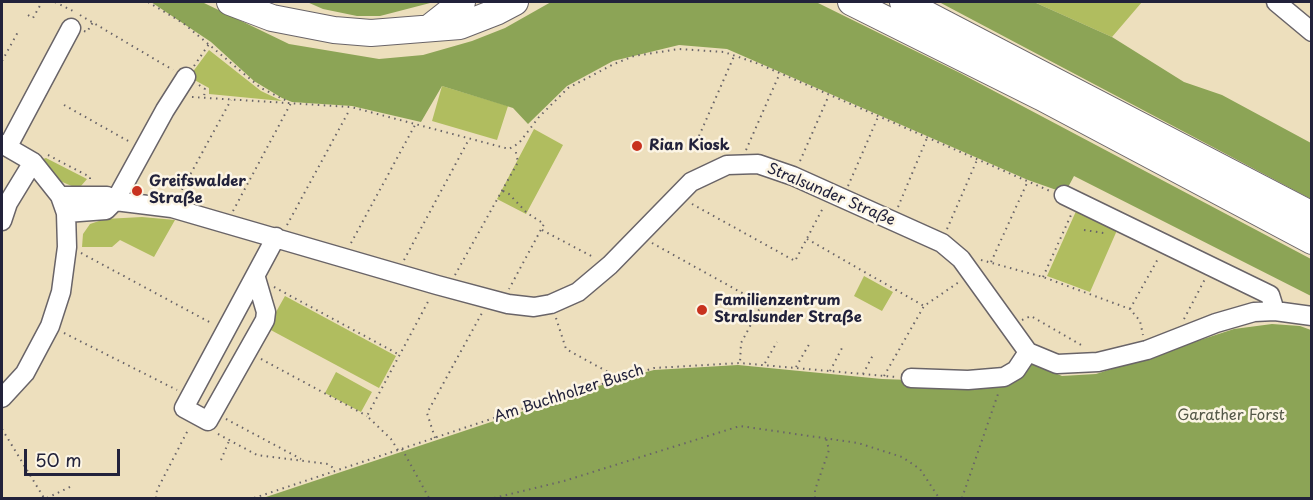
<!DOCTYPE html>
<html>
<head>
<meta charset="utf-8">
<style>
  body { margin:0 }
  #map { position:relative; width:1313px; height:500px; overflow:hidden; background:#eddfbd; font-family:"Playpen Sans",sans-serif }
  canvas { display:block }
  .frame { position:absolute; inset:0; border:3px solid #22223b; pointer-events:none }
  .scale { position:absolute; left:24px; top:449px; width:96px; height:27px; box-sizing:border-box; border:3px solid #22223b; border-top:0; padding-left:8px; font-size:18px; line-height:21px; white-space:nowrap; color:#22223b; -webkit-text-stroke:4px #fcf5e5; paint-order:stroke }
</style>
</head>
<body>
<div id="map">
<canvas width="1313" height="500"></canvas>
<div class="frame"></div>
<div class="scale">50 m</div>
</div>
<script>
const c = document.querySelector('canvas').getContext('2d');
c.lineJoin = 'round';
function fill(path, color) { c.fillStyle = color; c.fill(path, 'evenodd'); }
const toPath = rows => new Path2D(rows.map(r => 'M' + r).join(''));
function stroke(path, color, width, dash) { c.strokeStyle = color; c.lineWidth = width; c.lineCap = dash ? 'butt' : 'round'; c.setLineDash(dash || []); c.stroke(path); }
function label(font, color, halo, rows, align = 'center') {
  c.font = font + ' "Playpen Sans",sans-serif'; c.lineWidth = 5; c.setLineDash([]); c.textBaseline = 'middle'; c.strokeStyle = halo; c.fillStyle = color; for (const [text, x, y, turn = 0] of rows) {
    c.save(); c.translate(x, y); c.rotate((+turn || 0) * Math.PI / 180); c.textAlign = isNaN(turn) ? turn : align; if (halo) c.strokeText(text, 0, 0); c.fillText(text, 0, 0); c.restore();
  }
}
fill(toPath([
  [1034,2,1142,2,1112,37],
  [209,50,261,91,282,101,209,94,209,88,189,77],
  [442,86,508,106,497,140,432,121],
  [534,129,563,145,526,214,497,199],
  [46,158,87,179,81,186,74,187,60,181,48,167,43,159],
  [1077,209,1118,228,1090,292,1047,276],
  [142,217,175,220,154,257,120,240,112,247,82,247,83,234,90,224,105,219],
  [864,276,893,292,882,311,854,296],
  [285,296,396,356,379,388,267,328],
  [336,372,372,392,361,412,325,393]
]), '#b0bd5f');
fill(toPath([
  [151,2,202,2,289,44,379,59,423,55,472,41,505,28,551,2,816,2,960,73,1311,259,1311,296,1074,176,1065,193,1028,180,727,49,679,45,613,61,567,86,528,124,513,108,442,86,421,122,352,106,292,102,282,98,254,81,211,42],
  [307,2,434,2,380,16,357,16,323,9],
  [939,2,1034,2,1112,37,1184,82,1222,95,1311,143,1311,199],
  [1272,324,1300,326,1311,330,1311,498,263,498,623,378,654,370,738,365,882,379,966,382,1027,361,1062,376,1096,374,1234,329]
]), '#8ca456');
const minor = toPath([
  [1276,2,1312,32],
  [2,144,33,162,60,196,66,213,67,247,61,292,50,326,25,373,2,398],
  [8,146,71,28],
  [1064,195,1270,295,1275,311],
  [60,196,107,196,115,201,172,208,437,285,508,304,534,307,551,304,578,292,610,265,691,182,727,165,758,164,793,176,942,243,961,259,1028,352,1057,364,1098,362,1147,350,1216,323,1254,312,1275,311,1312,316],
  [66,213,106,210,115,201,165,110,186,77],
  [2,221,8,203,33,162],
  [256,278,266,312,265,320,208,421,184,408,276,237],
  [911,378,968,380,1004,377,1016,370,1028,352]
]);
const highway = toPath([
  [230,2,272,18,334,30,371,33,460,26,496,12,515,2],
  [851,2,1041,97,1312,241],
  [903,2,1312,215],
  [429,28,462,2]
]);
stroke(minor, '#696468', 21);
stroke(highway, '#696468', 28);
stroke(toPath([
  [55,2,75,12],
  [148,2,183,23,261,88,289,102],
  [28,15,33,18,42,2],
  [80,15,173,70],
  [84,31,87,32,93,22],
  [2,61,19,30],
  [194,66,209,44],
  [199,85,205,89,204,97],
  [192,97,351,107,509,149,519,143,539,117,568,88,614,64,634,56,679,49,724,52,759,64,1050,191],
  [64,105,130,142],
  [699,136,735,54],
  [746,150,780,73],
  [48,155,90,177,90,181],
  [800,161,829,95],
  [848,186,878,117],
  [503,191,509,194,527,213,544,224,509,289],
  [179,195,231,100],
  [692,204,795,261,824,206],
  [898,207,927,138],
  [233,211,291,103],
  [287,225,350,109],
  [947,229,977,160],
  [542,230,595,258],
  [1084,230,1104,233],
  [807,239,924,306],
  [351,243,415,125],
  [652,243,762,304,741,343,740,363],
  [81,253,213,324],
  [404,260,468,141],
  [981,260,1043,277,1130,309,1140,321,1143,335],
  [991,262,1027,183],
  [455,275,518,162,515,148],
  [1043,277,1071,215],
  [274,287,398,354],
  [1130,309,1159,257],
  [556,318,566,349,617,377],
  [1184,319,1205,279],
  [1022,320,1031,316,1083,346],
  [64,333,177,390],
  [261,359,367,416],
  [765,363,777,342],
  [796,367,811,341],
  [830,371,842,348],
  [863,374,873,355],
  [884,376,924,306,959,282],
  [226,419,301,459],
  [2,429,44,498],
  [218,434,257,455,328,464,336,470],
  [435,438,427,413,482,313],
  [402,449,429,498],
  [398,450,391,439,367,416,430,298],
  [221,460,229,441],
  [47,498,72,486],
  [156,498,157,490,189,428],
  [254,498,515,411,654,368,740,363,896,377],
  [494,498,564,481,740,426,858,443,902,457,920,469,939,498],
  [815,498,815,490,829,450,826,438],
  [962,498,998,394]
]), '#696468', 2, [1.5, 4.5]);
stroke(minor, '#fff', 18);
stroke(highway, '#fff', 26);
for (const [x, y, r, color] of [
  [637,146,6,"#c8321e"],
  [137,191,6,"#c8321e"],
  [702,310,6,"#c8321e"]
]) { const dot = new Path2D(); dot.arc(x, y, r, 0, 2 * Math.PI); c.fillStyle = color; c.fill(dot); stroke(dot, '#fcf5e5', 2); }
label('bold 15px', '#22223b', '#fcf5e5', [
  ["Rian Kiosk",649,146],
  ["Greifswalder",149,182],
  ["Straße",149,199],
  ["Familienzentrum",714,301],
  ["Stralsunder Straße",714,318]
], 'left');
label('15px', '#22223b', '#fcf5e5', [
  ["Stralsunder Straße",831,195,23],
  ["Am Buchholzer Busch",569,394,-18]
]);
label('15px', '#545848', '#fcf5e5', [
  ["Garather Forst",1231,416]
]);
</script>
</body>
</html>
